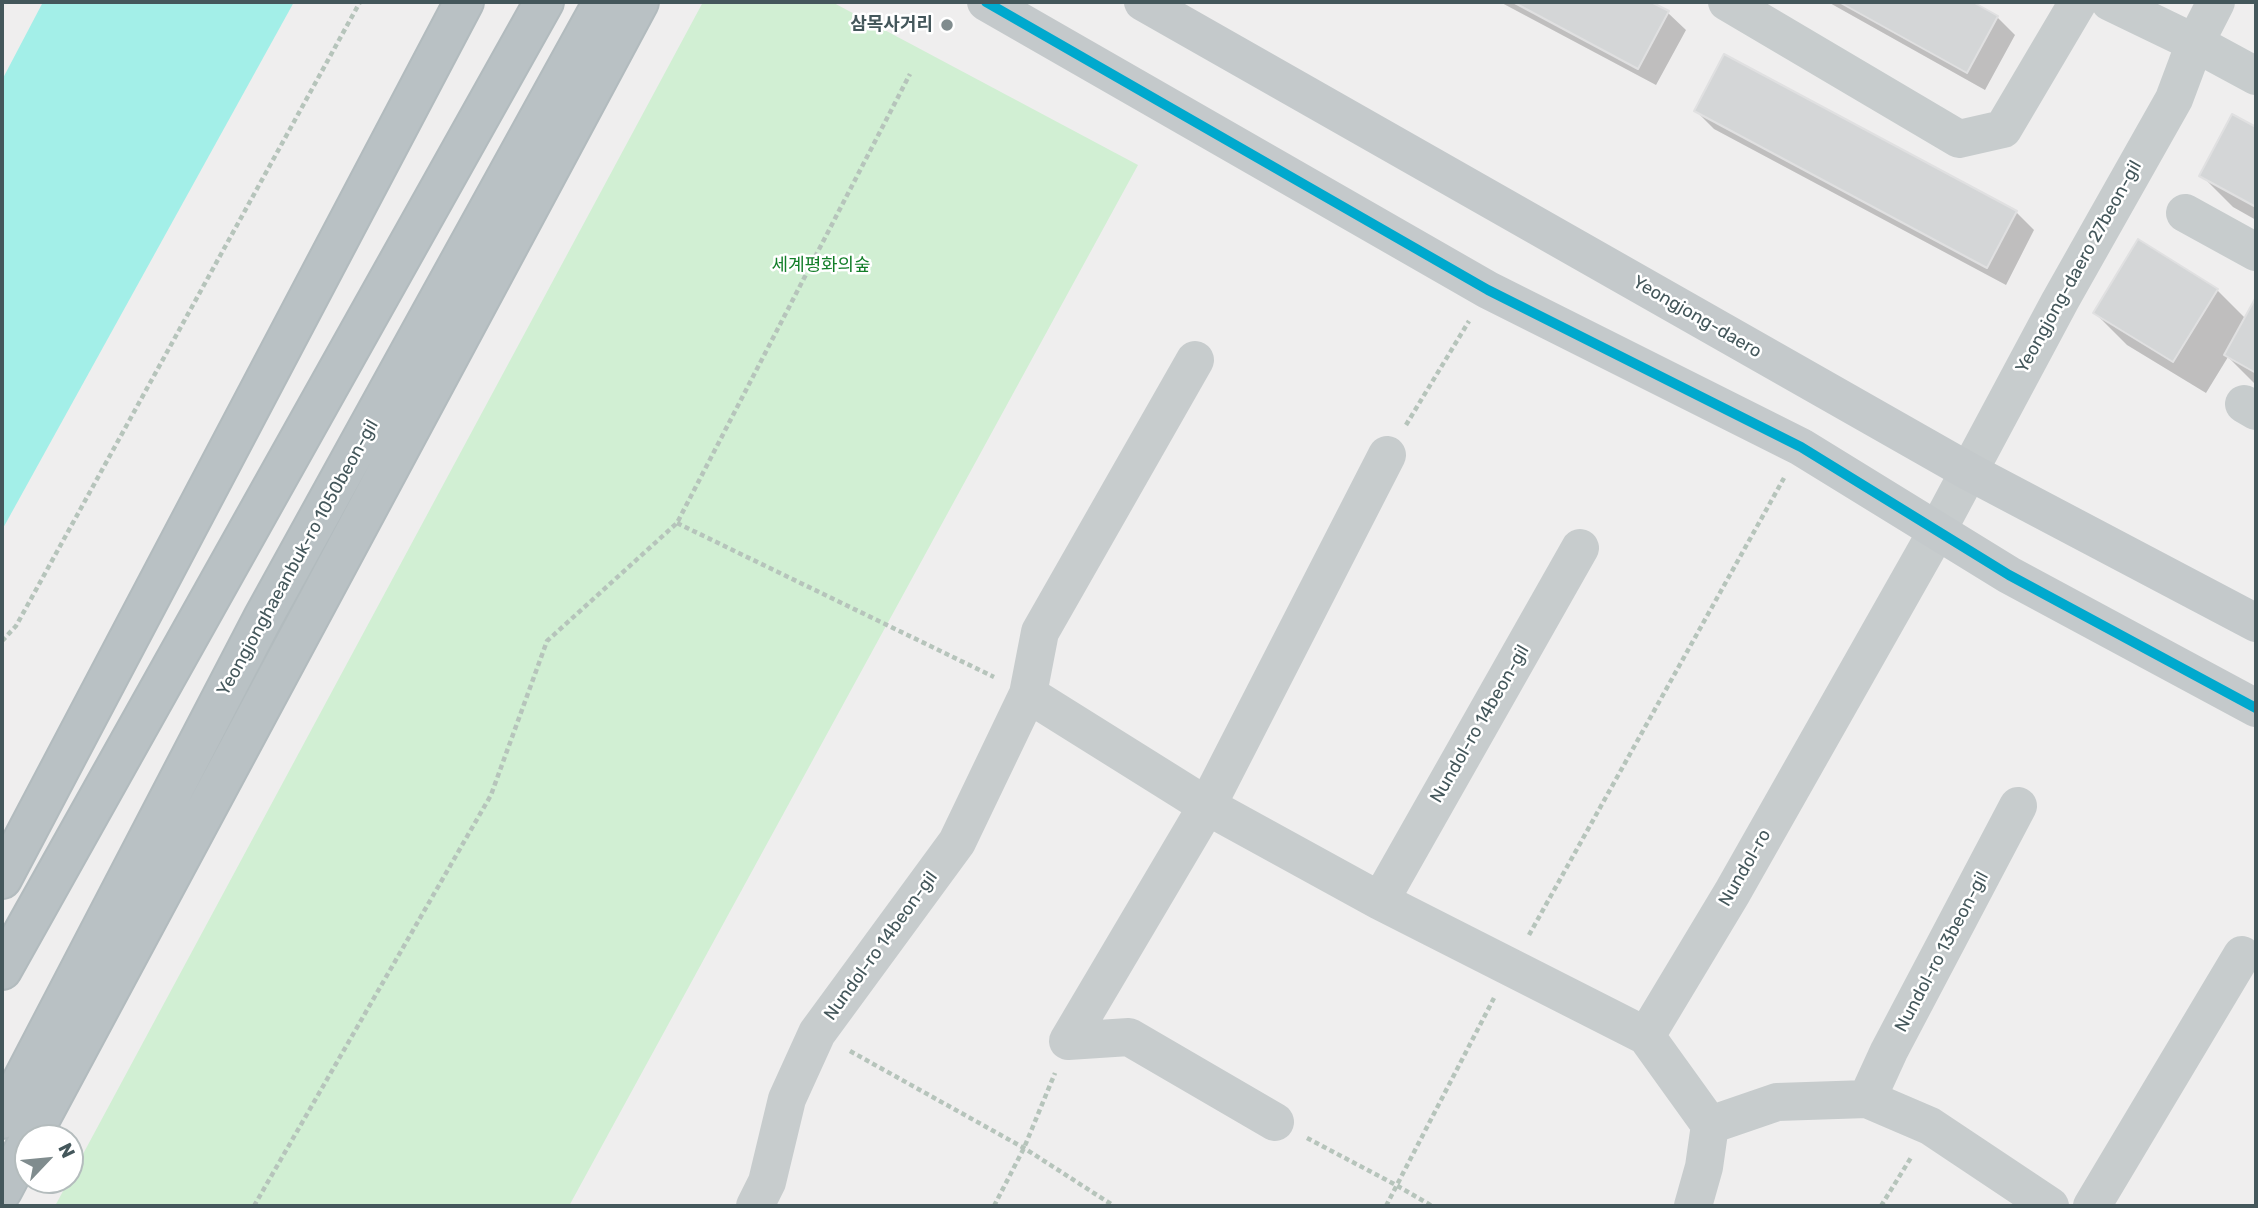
<!DOCTYPE html>
<html>
<head>
<meta charset="utf-8">
<style>
  body { margin:0 }
  #map { position:relative; width:2258px; height:1208px; overflow:hidden; background:#efeeee; font-family:Rubik,sans-serif }
  canvas { display:block }
  .frame { position:absolute; inset:0; border:4px solid #44575b; pointer-events:none }
  .north { position:absolute; left:14px; top:1124px; width:70px; height:70px; box-sizing:border-box; background:#fff; border:2px solid #b4bcbd; border-radius:50%; rotate:64deg; font-size:19px; font-weight:700; line-height:28px; text-align:center; color:#44575b }
  .north::after { content:''; display:block; margin:auto; width:24px; height:32px; background:#808c8e; clip-path:polygon(50% 0,100% 100%,50% 72%,0 100%) }
</style>
</head>
<body>
<div id="map">
<canvas width="2258" height="1208"></canvas>
<div class="frame"></div>
<div class="north">N</div>
</div>
<script>
const c = document.querySelector('canvas').getContext('2d');
c.lineJoin = 'round';
function fill(path, color) { c.fillStyle = color; c.fill(path, 'evenodd'); }
const toPath = rows => new Path2D(rows.map(r => 'M' + r).join(''));
function stroke(path, color, width, dash) { c.strokeStyle = color; c.lineWidth = width; c.lineCap = dash ? 'butt' : 'round'; c.setLineDash(dash || []); c.stroke(path); }
function label(font, color, halo, rows, align = 'center') {
  c.font = font + ' Rubik,"Noto Sans KR",sans-serif'; c.lineWidth = 5; c.setLineDash([]); c.textBaseline = 'middle'; c.strokeStyle = halo; c.fillStyle = color; for (const [text, x, y, turn = 0] of rows) {
    c.save(); c.translate(x, y); c.rotate((+turn || 0) * Math.PI / 180); c.textAlign = isNaN(turn) ? turn : align; if (halo) c.strokeText(text, 0, 0); c.fillText(text, 0, 0); c.restore();
  }
}
fill(toPath([
  [703,2,832,2,1138,165,569,1206,55,1206]
]), '#d1efd3');
fill(toPath([
  [43,2,294,2,2,530,2,80]
]), '#a3efe8');
fill(toPath([
  [1500,2,1648,2,1667,12,1686,30,1656,85],
  [1828,2,1970,2,1997,17,2015,35,1985,90],
  [1725,56,2016,212,2034,230,2006,285,1714,129,1696,111],
  [2233,117,2256,129,2256,220,2233,207,2201,175],
  [2217,290,2246,319,2256,300,2256,385,2228,357,2206,393,2127,345,2095,313]
]), '#0003');
const building = toPath([
  [1513,2,1651,2,1669,11,1638,69,1513,2],
  [1839,2,1973,2,1998,16,1967,73,1839,2],
  [1724,54,2017,211,1987,268,1694,111,1724,54],
  [2232,114,2256,127,2256,207,2199,176,2232,114],
  [2138,239,2218,289,2173,362,2093,313,2138,239],
  [2256,297,2256,373,2224,355,2256,297]
]);
fill(building, '#d4d6d7');
stroke(building, '#e0e0e1', 2);
const highway = toPath([
  [2,879,464,2],
  [2,970,544,2],
  [2,1119,263,618,603,2],
  [30,1138,639,2],
  [2,1191,28,1142]
]);
stroke(highway, '#b2bbbe', 42);
stroke(toPath([
  [1406,425,1469,321],
  [677,523,994,677],
  [2,641,16,626,360,2],
  [1529,935,1784,478],
  [850,1051,1024,1148,1114,1206],
  [1307,1138,1396,1185,1432,1206],
  [254,1206,491,795,547,641,677,523,910,74],
  [994,1206,1024,1148,1055,1073],
  [1386,1206,1494,998],
  [1881,1206,1912,1156]
]), '#b6c4bb', 4.5, [5, 3.5]);
stroke(toPath([
  [1727,2,1959,139,2003,129,2078,2],
  [2110,2,2195,43,2256,76],
  [2185,213,2256,252],
  [2244,404,2256,411],
  [1028,694,1040,632,1195,360],
  [1380,901,1580,548],
  [1867,1099,1889,1051,2018,806],
  [1275,1122,1129,1037,1068,1041,1207,806,1387,455],
  [1710,1125,1777,1102,1867,1099,1930,1126,2050,1206],
  [755,1206,767,1182,787,1099,817,1033,957,842,1028,694,1207,806,1380,901,1646,1036],
  [1693,1206,1704,1167,1710,1125,1646,1036,1732,893,1937,531,2060,301,2174,99,2195,43,2216,2],
  [2092,1206,2242,955]
]), '#c7cccd', 38);
stroke(toPath([
  [986,2,1488,290,1801,447,2009,575,2256,708],
  [1143,2,1968,471,2256,623]
]), '#c4c9cb', 38);
stroke(highway, '#b9c1c4', 38);
stroke(toPath([
  [986,2,1488,290,1801,447,2009,575,2256,708]
]), '#00a9ce', 10);
for (const [x, y, r, color] of [
  [947,25,7,"#808c8e"]
]) { const dot = new Path2D(); dot.arc(x, y, r, 0, 2 * Math.PI); c.fillStyle = color; c.fill(dot); stroke(dot, '#fff', 2.5); }
label('bold 18px', '#44575b', '#fff', [
  ["삼목사거리",933,25]
], 'right');
label('18px', '#137e29', '#fff', [
  ["세계평화의숲",821,266]
]);
label('18px', '#44575b', '#fff', [
  ["Yeongjong-daero 27beon-gil",2079,267,-61],
  ["Yeongjong-daero",1697,317,30],
  ["Yeongjonghaeanbuk-ro 1050beon-gil",298,558,-61],
  ["Nundol-ro 14beon-gil",1480,724,-60],
  ["Nundol-ro",1745,868,-60],
  ["Nundol-ro 14beon-gil",881,946,-54],
  ["Nundol-ro 13beon-gil",1942,952,-62]
]);
</script>
</body>
</html>
